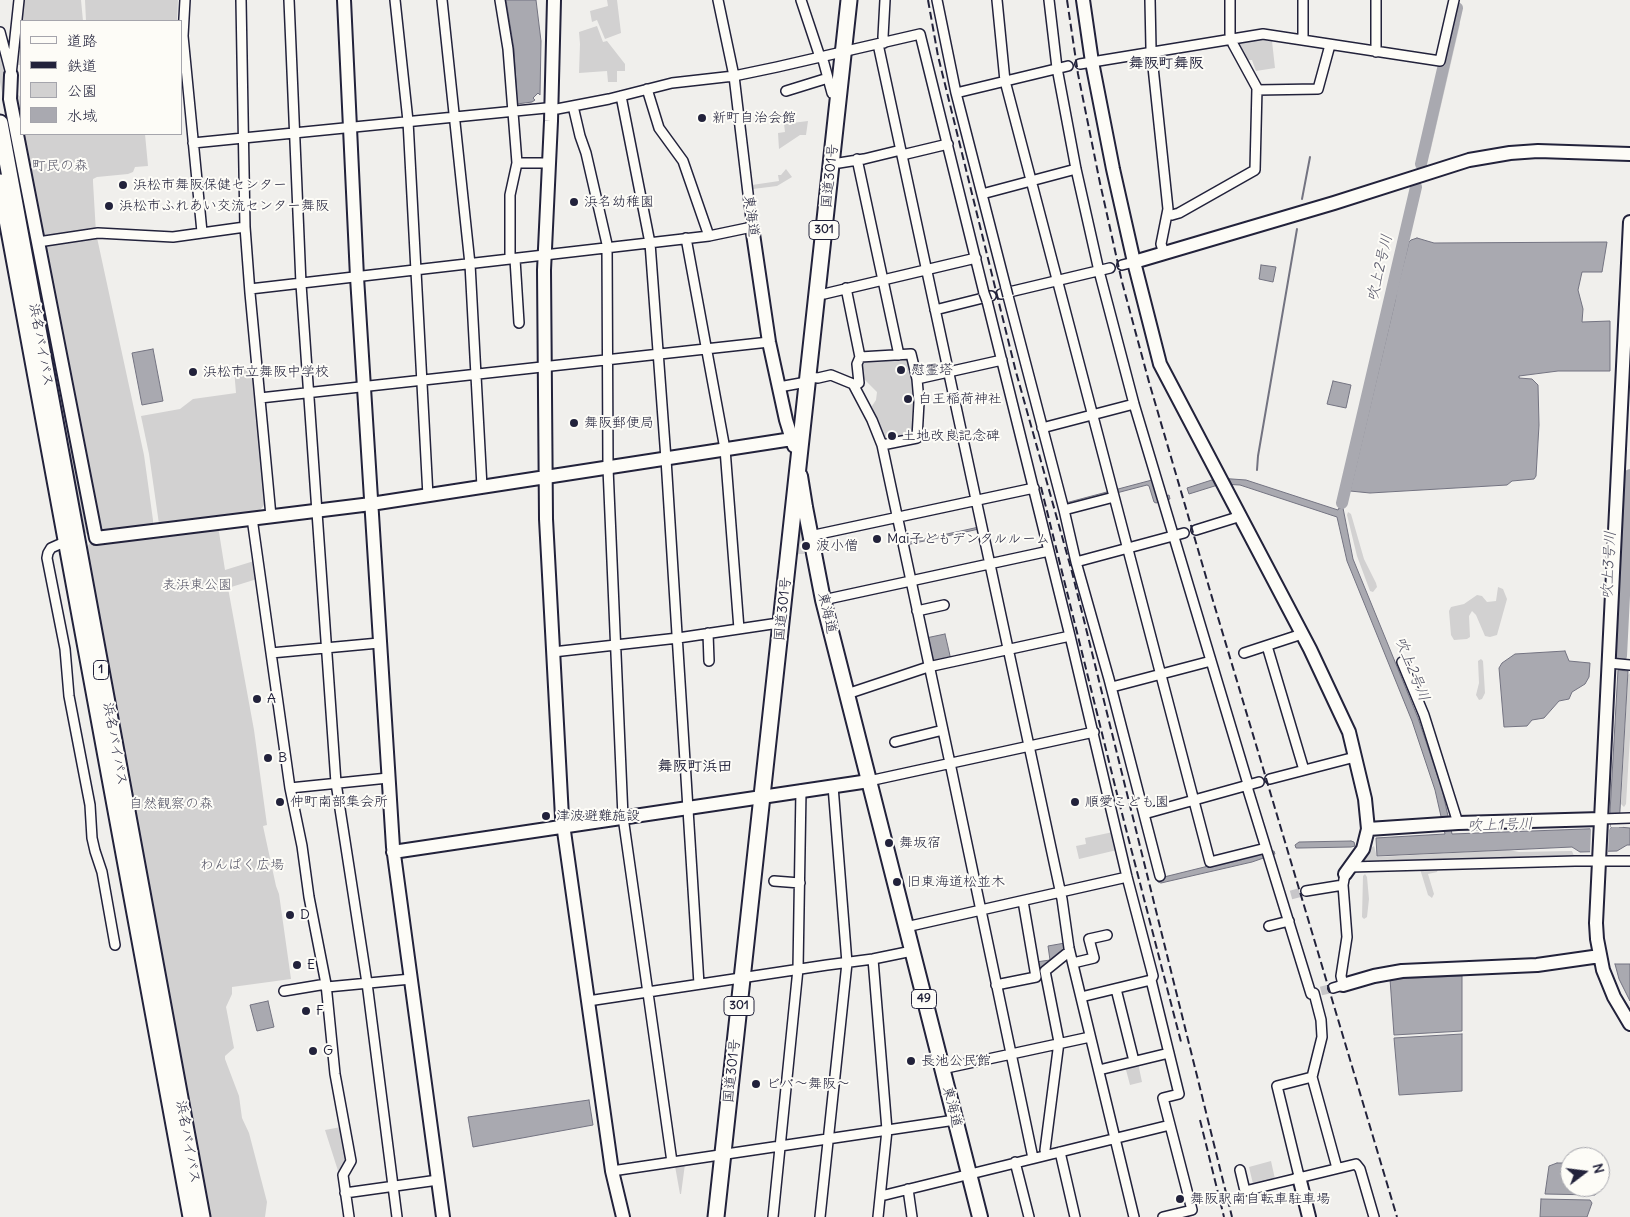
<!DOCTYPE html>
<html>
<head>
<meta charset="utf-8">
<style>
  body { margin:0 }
  #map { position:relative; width:1630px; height:1217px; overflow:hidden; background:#f0efec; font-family:Delius,"Klee One",sans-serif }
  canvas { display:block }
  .legend { position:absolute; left:20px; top:20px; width:162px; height:115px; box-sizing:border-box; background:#fdfcf7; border:1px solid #a5a5ac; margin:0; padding:6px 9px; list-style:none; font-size:15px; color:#22223b }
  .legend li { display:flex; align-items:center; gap:10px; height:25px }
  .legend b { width:25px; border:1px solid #a5a5ac }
  .north { position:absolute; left:1560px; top:1147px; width:50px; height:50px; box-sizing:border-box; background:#fdfcf7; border:1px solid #a5a5ac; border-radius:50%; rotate:75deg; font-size:14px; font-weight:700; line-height:20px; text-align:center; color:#22223b }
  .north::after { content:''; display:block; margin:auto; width:18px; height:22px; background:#22223b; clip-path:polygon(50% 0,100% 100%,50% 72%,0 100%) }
</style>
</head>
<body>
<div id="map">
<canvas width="1630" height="1217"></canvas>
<ul class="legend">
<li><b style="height:6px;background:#fdfcf7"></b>道路</li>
<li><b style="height:6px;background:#22223b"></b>鉄道</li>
<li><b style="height:14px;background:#d2d1d1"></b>公園</li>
<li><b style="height:14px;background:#a9a9b0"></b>水域</li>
</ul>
<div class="north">N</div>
</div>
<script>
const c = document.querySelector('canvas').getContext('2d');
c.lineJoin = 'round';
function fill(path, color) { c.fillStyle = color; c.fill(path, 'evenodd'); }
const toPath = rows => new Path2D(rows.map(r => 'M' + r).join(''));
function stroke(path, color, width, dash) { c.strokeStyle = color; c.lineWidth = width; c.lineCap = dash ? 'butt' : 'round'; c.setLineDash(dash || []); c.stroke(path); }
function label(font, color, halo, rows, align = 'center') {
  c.font = font + ' Delius,"Klee One",sans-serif'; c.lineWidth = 4; c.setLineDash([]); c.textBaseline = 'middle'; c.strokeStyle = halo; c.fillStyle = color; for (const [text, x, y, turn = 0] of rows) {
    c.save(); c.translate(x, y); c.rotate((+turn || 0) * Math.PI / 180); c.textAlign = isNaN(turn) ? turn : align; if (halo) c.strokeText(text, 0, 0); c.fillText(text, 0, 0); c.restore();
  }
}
fill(toPath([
  [22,0,81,0,83,21,21,21,21,65,18,65,16,64],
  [85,0,178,0,177,21,86,21],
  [607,0,617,0,621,33,605,39,597,20,592,22,590,11,608,6],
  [1456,21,1458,21,1460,24,1430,153,1427,155,1425,152],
  [597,26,603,42,607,41,625,64,625,71,617,71,617,82,608,82,607,71,579,73,580,44,579,32],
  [1263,39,1272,41,1275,68,1256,71,1252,60,1246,60,1236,43],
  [0,50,6,73,90,531,86,534,83,529,0,82],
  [13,92,16,92,21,98,21,134,145,134,148,166,135,167,133,172,128,174,97,177,93,179,93,182,96,233,144,455,153,520,153,524,147,527,106,533,102,532,97,526],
  [808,121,806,135,800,135,779,149,778,133,785,132,784,124],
  [786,169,792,177,777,186,753,189,752,185,779,181,778,175,781,175],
  [907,357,910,362,917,403,914,436,890,440,885,438,873,411,872,406,876,400,877,392,864,379,861,373,861,361],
  [253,367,266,503,259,511,159,524,149,454,141,416,180,409,193,399,236,393,234,369],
  [798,512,802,512,810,552,804,551,804,554,799,554,795,556],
  [1348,512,1351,514,1364,559,1376,583,1377,587,1373,592,1370,591,1357,556,1347,515],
  [218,526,225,570,254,561,257,579,228,588,254,730,267,825,263,826,276,886,279,894,291,979,232,987,232,994,226,1007,234,1048,225,1056,225,1059,239,1096,242,1118,249,1133,267,1202,265,1217,210,1217,87,552,87,547,90,543,94,542],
  [1498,587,1503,589,1507,599,1497,635,1490,637,1485,636,1476,615,1472,611,1469,616,1470,637,1467,639,1454,640,1451,635,1449,611,1451,607,1464,604,1477,595,1482,596,1487,602,1496,601],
  [1481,659,1483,661,1485,693,1482,699,1479,700,1476,695,1479,683,1478,661],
  [1630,673,1630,737,1626,804,1624,807,1621,804,1628,675],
  [1113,832,1117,850,1079,859,1076,846,1086,844,1085,838],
  [1374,846,1377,857,1509,850,1519,852,1569,851,1572,851,1574,856,1572,858,1362,864,1369,849],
  [1420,869,1438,869,1437,872,1428,874,1434,894,1432,898,1428,895],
  [1365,874,1367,877,1369,899,1367,917,1364,919,1362,917,1363,876],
  [1138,1063,1142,1082,1130,1085,1125,1066],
  [341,1127,347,1161,339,1174,325,1130],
  [1271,1161,1275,1179,1253,1184,1249,1167],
  [685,1164,681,1194,680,1194,675,1166]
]), '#d2d1d1');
const water = toPath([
  [506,0,536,0,541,41,540,95,538,93,533,98,535,100,532,102,517,104,514,49,506,0],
  [1417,238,1434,243,1607,242,1602,272,1582,272,1578,290,1583,309,1582,322,1610,321,1610,371,1558,371,1519,376,1519,378,1532,379,1538,385,1539,425,1536,476,1534,479,1512,481,1507,485,1370,493,1350,491,1395,301,1397,289,1409,242,1411,240,1417,238],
  [1261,265,1276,267,1273,282,1259,279,1261,265],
  [153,349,163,401,142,405,132,353,153,349],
  [1333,381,1351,385,1346,408,1327,404,1333,381],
  [1218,478,1246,480,1338,510,1339,508,1343,508,1353,559,1418,718,1442,789,1452,834,1611,828,1610,812,1618,670,1628,671,1619,827,1630,828,1630,845,1627,845,1617,851,1580,852,1572,847,1377,856,1376,838,1445,834,1435,790,1412,721,1347,561,1337,517,1240,485,1221,484,1189,494,1187,488,1218,478],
  [1152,480,1154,481,1159,498,1169,495,1170,499,1156,503,1154,502,1149,486,1147,485,1059,508,1058,505,1152,480],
  [979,527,979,529,906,545,906,543,979,527],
  [945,634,951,660,933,664,926,638,945,634],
  [1565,651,1569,661,1590,663,1589,677,1585,684,1572,692,1569,699,1559,701,1544,718,1532,720,1527,726,1504,727,1499,668,1502,663,1515,654,1565,651],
  [1351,841,1354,842,1355,846,1351,847,1300,848,1296,848,1295,845,1299,842,1351,841],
  [1269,851,1274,851,1275,854,1252,862,1161,883,1158,882,1157,880,1160,878,1269,851],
  [1065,943,1066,951,1043,975,1038,976,1036,962,1050,960,1048,946,1065,943],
  [1615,964,1630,964,1630,1001,1619,979,1615,964],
  [1462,976,1462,1031,1394,1035,1390,979,1462,976],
  [268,1001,274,1027,257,1031,250,1005,268,1001],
  [1462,1034,1462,1091,1399,1095,1394,1038,1462,1034],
  [589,1100,593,1125,473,1147,468,1117,589,1100],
  [1557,1163,1570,1163,1570,1187,1599,1187,1595,1195,1545,1194,1549,1166,1557,1163],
  [1541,1199,1590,1200,1592,1203,1587,1217,1540,1217,1541,1199]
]);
fill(water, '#a9a9b0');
stroke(water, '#737381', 1);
fill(toPath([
  [1610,813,1612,814,1622,814,1623,827,1611,827,1609,830,1608,853,1590,853,1591,830,1590,828,1611,827]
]), '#f0efec');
stroke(toPath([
  [1302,199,1310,157],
  [1257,470,1258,456,1297,229]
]), '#737381', 2);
stroke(toPath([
  [1421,164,1457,8],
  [1342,503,1416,187],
  [1621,656,1630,475]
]), '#a9a9b0', 12);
stroke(toPath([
  [1291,895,1306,891],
  [1321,991,1333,988]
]), '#c7c6c9', 9, [9, 4.5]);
const street = toPath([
  [185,0,183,36,202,232],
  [241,0,245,227,250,293,271,516],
  [289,0,301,284,336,783,367,983,397,1217],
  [395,0,408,121,428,496],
  [442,0,470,264,482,487],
  [500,0,508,49,517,163,510,195,510,259],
  [801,0,820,57],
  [937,0,956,93,1006,288],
  [997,0,1005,81,1210,862,1266,848],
  [1049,0,1057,68,1076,169,1099,271,1134,404,1248,784,1248,790,1311,994,1314,993,1321,1020,1322,1037,1312,1077,1337,1168],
  [1150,0,1151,48,1168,209,1161,244,1164,253],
  [1376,0,1376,52],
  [0,32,10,70],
  [1303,40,1303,0],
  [884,43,883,37,885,0],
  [878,44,1062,899,1069,948,1134,1217],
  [822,56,832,93,839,94],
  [1080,64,1263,34,1440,61,1454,0],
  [11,75,19,0],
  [647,89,659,128,683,161,709,236],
  [1257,90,1318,89,1330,45],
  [786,91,828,78],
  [956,93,1068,66],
  [621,96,650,243,666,459,699,984],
  [573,106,580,136,586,153,607,244,608,468,623,817,672,1162],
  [193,143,455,117,546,108,557,109,609,99,672,83,734,76,777,67,920,34,984,293],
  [902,155,948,144],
  [857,159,899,355],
  [832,162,839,163,864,159,901,150],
  [517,163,549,163],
  [982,194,1076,169],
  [1167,214,1172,215,1179,213,1255,170,1257,88,1233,44,1230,34,1230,0],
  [686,238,725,449,739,629],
  [38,242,98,233,173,237,245,227],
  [515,259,519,323],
  [1122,265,1134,262],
  [846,288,860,357,857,364,859,383,855,386],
  [250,289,709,236,752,227,734,76,718,0],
  [817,293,824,294,976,258],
  [1001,294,1110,268],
  [1008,296,1064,510,1076,562,1109,679,1160,876],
  [987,301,1070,636,1127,877,1153,976,1151,980,1179,1094,1163,1098,1170,1125],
  [935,310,991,296],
  [860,357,911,354,917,379,919,402,917,438,882,445],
  [809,377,818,378,831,375,853,384,872,420,882,445,950,763,1033,1158],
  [917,379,1002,360],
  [779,387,801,383],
  [260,398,769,342],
  [1042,428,1134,404],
  [1064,510,1114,497],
  [252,518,290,788,302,846,309,897,326,984,335,1074,351,1161,343,1175,349,1217],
  [1196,530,1241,516],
  [810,536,1034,488],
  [60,544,51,548,48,553,47,558,65,649,69,696,90,805,92,838,95,851,102,872,115,945],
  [1076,562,1184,533],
  [823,600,1049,551],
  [917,611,944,605],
  [708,633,709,661],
  [1267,646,1304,770],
  [553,652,678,638,772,624,781,625],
  [271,653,379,643],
  [1244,653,1302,634],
  [1402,662,1424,715,1458,823],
  [1609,663,1630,665],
  [1112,687,1211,661],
  [847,694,928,667,1070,636],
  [895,742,943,730],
  [1270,779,1355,757],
  [869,781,1094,732],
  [290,788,388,778],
  [1144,814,1259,782],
  [1601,819,1630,818],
  [1350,867,1575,861,1630,861],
  [774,881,800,883],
  [1306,891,1343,885],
  [1269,926,1289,921],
  [906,927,1127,877],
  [873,959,887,1130,878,1217],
  [1073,963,1094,958,1089,939,1107,935],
  [996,985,1036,977,1023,901],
  [327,987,411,979],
  [1333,988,1343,985,1341,976,1347,937,1343,885,1345,874],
  [1116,989,1134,1061],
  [284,991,326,984],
  [1081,997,1151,980],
  [588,1001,827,965,873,959,912,951],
  [942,1069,1090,1037],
  [1099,1070,1169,1053],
  [1060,1152,1075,1217],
  [1046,1154,1045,1150,1059,1042,1045,971,1066,954,1070,953],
  [1015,1162,1029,1217],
  [1240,1170,1245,1191,1356,1164,1360,1169,1374,1217],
  [612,1171,955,1120],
  [1298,1172,1277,1086,1312,1077],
  [908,1189,912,1217],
  [345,1193,438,1180],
  [881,1194,885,1195,1170,1125,1192,1210,1163,1217],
  [773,1217,798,969,801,790],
  [820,1217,847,963,833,786]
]);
const secondary = toPath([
  [344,0,357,277,393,847,443,1217],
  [554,0,551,121,544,270,546,519,562,817,612,1171,623,1217],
  [1083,0,1092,62,1113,169,1134,262,1160,364,1310,649,1349,732,1365,799,1368,829,1363,849,1345,874],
  [11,75,10,99,96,538,371,504,792,439,801,440],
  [1630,222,1596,923,1597,939,1603,970,1614,997,1630,1024],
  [752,227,769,342,786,420,794,446],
  [1134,262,1334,203,1469,160,1510,153,1538,151,1630,154],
  [1368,829,1458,823,1601,819],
  [393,852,869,781],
  [1343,985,1374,976,1402,971,1537,965,1600,956],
  [1299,1177,1309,1217]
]);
const primary = toPath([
  [800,476,805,507,823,600,980,1217]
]);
const highway = toPath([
  [0,123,202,1217],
  [0,182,191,1217],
  [716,1217,849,0]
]);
stroke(street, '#22223b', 12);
stroke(secondary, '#22223b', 16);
stroke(primary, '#22223b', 18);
stroke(highway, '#22223b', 19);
stroke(street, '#fdfcf7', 9);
stroke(secondary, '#fdfcf7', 12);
stroke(primary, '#fdfcf7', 14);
stroke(highway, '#fdfcf7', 15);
stroke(toPath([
  [928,0,938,56,1016,372,1072,572,1232,1217],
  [1067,0,1078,74,1100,183,1122,282,1149,382,1211,594,1397,1217],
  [1041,487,1118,798,1181,1042],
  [1200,1120,1224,1217]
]), '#22223b', 2, [8, 4]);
const streetBridge = toPath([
  [1006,288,1008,296],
  [984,293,987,301]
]);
stroke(streetBridge, '#22223b', 12, []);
stroke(streetBridge, '#fdfcf7', 9);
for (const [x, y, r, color] of [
  [702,118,5,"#22223b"],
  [123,185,5,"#22223b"],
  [574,202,5,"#22223b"],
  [109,206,5,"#22223b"],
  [901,370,5,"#22223b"],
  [193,372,5,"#22223b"],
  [908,399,5,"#22223b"],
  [574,423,5,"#22223b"],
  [892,436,5,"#22223b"],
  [877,539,5,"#22223b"],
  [806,546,5,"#22223b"],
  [257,699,5,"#22223b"],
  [268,758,5,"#22223b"],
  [280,802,5,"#22223b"],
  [1075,802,5,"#22223b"],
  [546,816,5,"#22223b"],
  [889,843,5,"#22223b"],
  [897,882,5,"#22223b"],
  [290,915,5,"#22223b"],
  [297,965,5,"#22223b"],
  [306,1011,5,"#22223b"],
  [313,1051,5,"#22223b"],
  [911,1061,5,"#22223b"],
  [756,1084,5,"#22223b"],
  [1180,1199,5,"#22223b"]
]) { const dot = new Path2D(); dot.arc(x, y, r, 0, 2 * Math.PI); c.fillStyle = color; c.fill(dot); stroke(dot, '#fdfcf7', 2); }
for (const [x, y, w] of [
  [824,230,30],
  [101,670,15],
  [924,999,25],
  [739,1006,30]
]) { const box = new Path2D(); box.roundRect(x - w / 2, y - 9.5, w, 19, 4); c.fillStyle = '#fdfcf7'; c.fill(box); stroke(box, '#22223b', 1); }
label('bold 12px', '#22223b', null, [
  ["301",824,230],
  ["1",101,670],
  ["49",924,999],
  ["301",739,1006]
]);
label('14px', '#22223b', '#fdfcf7', [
  ["新町自治会館",712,118],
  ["浜松市舞阪保健センター",133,185],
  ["浜名幼稚園",584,202],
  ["浜松市ふれあい交流センター舞阪",119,206],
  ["慰霊塔",911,370],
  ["浜松市立舞阪中学校",203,372],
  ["白王稲荷神社",918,399],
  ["舞阪郵便局",584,423],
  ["土地改良記念碑",902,436],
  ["Mai子どもデンタルルーム",887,539],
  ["波小僧",816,546],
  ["A",267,699],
  ["B",278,758],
  ["仲町南部集会所",290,802],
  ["順愛こども園",1085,802],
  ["津波避難施設",556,816],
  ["舞坂宿",899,843],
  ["旧東海道松並木",907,882],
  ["D",300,915],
  ["E",307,965],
  ["F",316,1011],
  ["G",323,1051],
  ["長池公民館",921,1061],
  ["ビバ～舞阪～",766,1084],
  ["舞阪駅南自転車駐車場",1190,1199]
], 'left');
label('14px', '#575768', '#fdfcf7', [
  ["町民の森",60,166],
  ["表浜東公園",197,585],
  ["自然観察の森",171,804],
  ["わんぱく広場",242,865]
]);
label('14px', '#22223b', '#fdfcf7', [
  ["国道301号",830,176,-84],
  ["東海道",751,216,83],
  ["浜名バイパス",41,345,80],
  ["国道301号",783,609,-84],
  ["東海道",827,613,77],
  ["浜名バイパス",115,744,80],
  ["国道301号",732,1071,-84],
  ["東海道",952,1107,76],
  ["浜名バイパス",188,1142,80]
]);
label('bold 15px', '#22223b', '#fdfcf7', [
  ["舞阪町舞阪",1166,64],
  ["舞阪町浜田",695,767]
]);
label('italic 15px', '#58586a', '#fdfcf7', [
  ["吹上2号川",1380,268,-77],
  ["吹上3号川",1609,565,-87],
  ["吹上2号川",1412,669,68],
  ["吹上1号川",1500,825,-2]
]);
</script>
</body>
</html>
